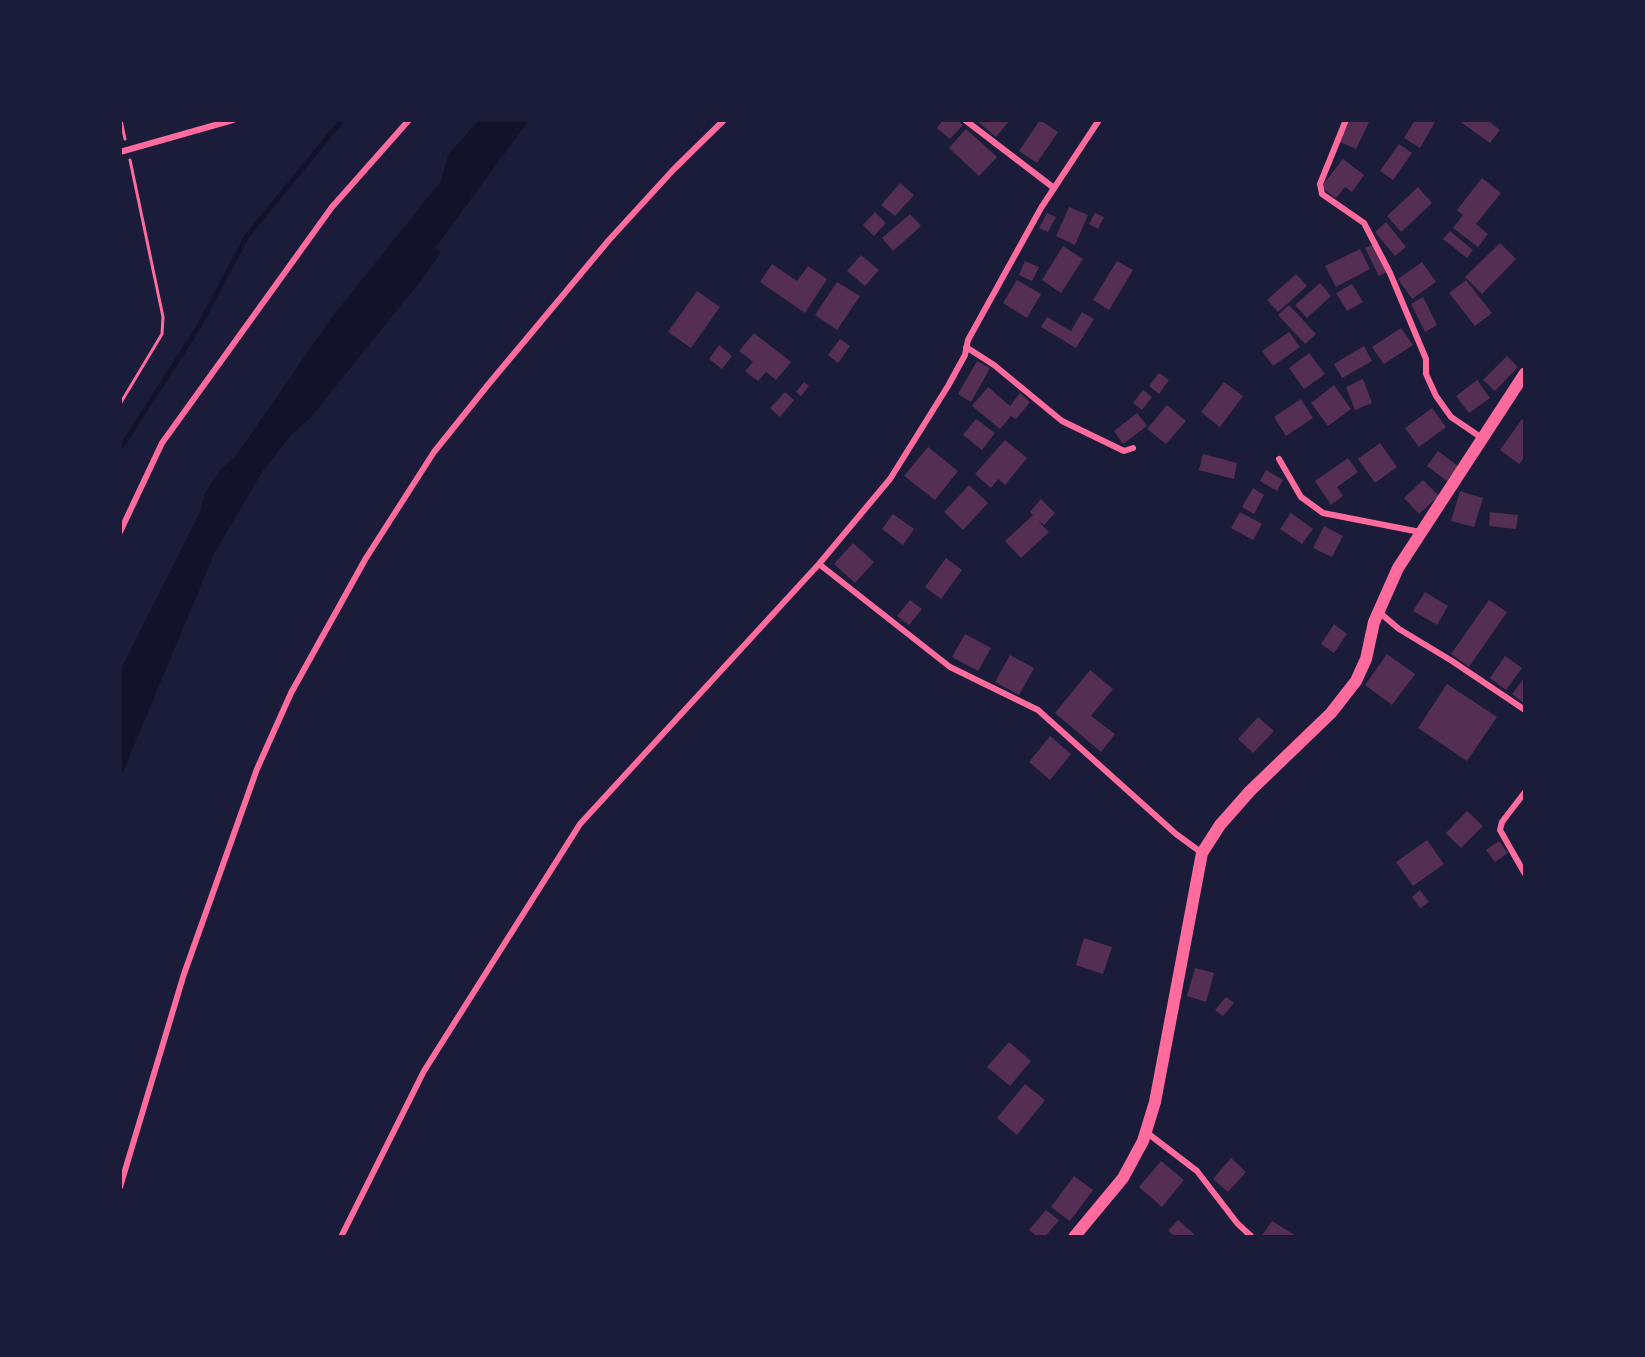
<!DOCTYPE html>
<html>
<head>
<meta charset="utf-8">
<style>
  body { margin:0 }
  #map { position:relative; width:1645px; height:1357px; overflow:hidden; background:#1b1b3a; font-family:"PT Serif",serif }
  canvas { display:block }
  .frame { position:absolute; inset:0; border:122px solid #1b1b3a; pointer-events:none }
</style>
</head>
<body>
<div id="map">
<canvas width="1645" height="1357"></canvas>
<div class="frame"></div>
</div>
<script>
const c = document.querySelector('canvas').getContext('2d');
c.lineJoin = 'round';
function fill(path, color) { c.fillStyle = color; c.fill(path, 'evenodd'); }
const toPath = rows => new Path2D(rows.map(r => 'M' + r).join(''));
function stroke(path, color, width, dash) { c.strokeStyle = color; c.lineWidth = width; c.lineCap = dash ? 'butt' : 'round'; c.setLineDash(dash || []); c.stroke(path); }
fill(toPath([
  [479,120,529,120,435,248,441,252,423,278,311,417,290,436,262,472,214,554,120,779,120,671,199,514,205,493,220,470,235,457,332,317,441,181,448,155]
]), '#12122b');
stroke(toPath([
  [120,449,198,328,247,236,342,120]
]), '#12122b', 5);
fill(toPath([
  [943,120,957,120,963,125,950,139,937,128],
  [980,120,1010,120,996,137,978,122],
  [1040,120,1058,132,1037,163,1019,151],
  [1350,120,1370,120,1356,149,1340,142],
  [1415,120,1435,122,1420,148,1404,138],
  [1458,120,1487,120,1500,130,1490,143],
  [966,129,997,157,979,176,949,148],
  [1399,144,1412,153,1393,180,1380,171],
  [1343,159,1364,175,1352,192,1345,187,1336,198,1321,187],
  [1482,178,1501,193,1476,224,1488,234,1478,247,1453,228,1463,215,1457,210],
  [900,183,914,195,895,216,881,205],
  [1418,187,1432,203,1401,232,1387,216],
  [1069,207,1088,215,1075,245,1056,236],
  [875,212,886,223,874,236,863,225],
  [1047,213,1056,217,1048,232,1039,228],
  [1095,213,1104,217,1098,229,1089,224],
  [910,214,921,226,893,251,882,238],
  [1386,222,1406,247,1395,256,1375,232],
  [1450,231,1473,250,1467,258,1443,239],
  [1500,243,1516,259,1482,294,1465,277],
  [1374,244,1387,272,1379,276,1365,248],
  [1063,246,1083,259,1061,293,1042,280],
  [1360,249,1370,269,1336,287,1325,266],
  [861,255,879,270,865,286,847,271],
  [1025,261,1039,267,1032,281,1019,275],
  [1117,261,1133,270,1109,310,1093,300],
  [1422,262,1436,282,1412,299,1398,279],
  [772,264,797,281,808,266,827,279,805,313,760,282],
  [1296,274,1307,286,1278,312,1267,300],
  [1017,280,1041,294,1027,318,1003,303],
  [1466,280,1492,313,1475,326,1449,293],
  [837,282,860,296,837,330,815,315],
  [1320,283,1331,296,1307,318,1295,305],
  [1352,284,1363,302,1347,311,1336,293],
  [697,291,720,307,691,348,668,332],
  [1423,297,1437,325,1425,332,1411,304],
  [1289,305,1316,334,1305,344,1278,315],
  [1082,312,1094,319,1076,348,1041,327,1047,317,1071,331],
  [1401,328,1413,345,1384,364,1372,347],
  [1289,332,1300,347,1273,366,1262,351],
  [754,333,791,362,776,380,766,372,758,381,745,371,753,362,739,351],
  [840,339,850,346,838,363,828,355],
  [719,345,732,356,722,369,709,359],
  [1364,346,1372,361,1342,378,1334,364],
  [1309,353,1325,374,1304,389,1289,368],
  [1507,356,1518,367,1495,391,1483,380],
  [977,361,990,368,971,402,958,394],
  [1159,373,1169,380,1159,394,1149,386],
  [1363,379,1372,403,1355,410,1346,387],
  [1477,380,1490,398,1469,413,1456,396],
  [804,382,809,386,801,396,796,392],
  [1224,382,1243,396,1220,427,1201,412],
  [1334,385,1351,409,1328,426,1311,403],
  [988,387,1010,406,1020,393,1030,402,1016,419,1011,416,1000,429,972,406],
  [1143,390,1152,397,1142,410,1133,403],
  [785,392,794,400,780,417,770,408],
  [1301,399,1313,418,1286,436,1274,417],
  [1167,405,1186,421,1166,444,1147,429],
  [1432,408,1446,427,1419,447,1405,428],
  [1137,413,1147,426,1123,444,1114,431],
  [976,419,995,433,982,450,963,435],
  [1522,419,1525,421,1525,457,1519,464,1500,450],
  [1005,440,1027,458,1005,485,998,479,991,488,975,474],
  [1380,443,1397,467,1375,483,1358,459],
  [928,447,958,471,935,500,904,476],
  [1438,451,1458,466,1447,481,1427,466],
  [1203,454,1237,463,1234,479,1199,470],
  [1348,458,1358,472,1337,487,1343,496,1331,505,1315,481],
  [1266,470,1283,480,1277,491,1260,481],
  [1423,480,1439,496,1419,514,1404,498],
  [969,485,988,503,963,530,944,512],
  [1253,488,1264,495,1254,514,1242,507],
  [1460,491,1483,498,1474,527,1451,521],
  [1041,499,1055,513,1044,525,1037,520,1049,532,1021,558,1005,541,1033,515,1030,512],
  [1240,512,1262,524,1253,540,1231,528],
  [1490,512,1518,515,1516,529,1489,526],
  [1291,513,1313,529,1302,544,1280,529],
  [893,514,914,529,903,545,882,529],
  [1324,526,1343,536,1332,557,1313,548],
  [853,543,874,562,855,583,834,564],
  [946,558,962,570,941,599,925,587],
  [1425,592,1448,606,1437,625,1413,611],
  [910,600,922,609,909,625,897,616],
  [1489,600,1507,612,1469,667,1451,654],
  [1334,624,1347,634,1334,653,1321,644],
  [965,634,991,648,978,671,952,657],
  [1387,654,1415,674,1392,705,1365,685],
  [1010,655,1034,668,1019,695,995,682],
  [1505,656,1522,668,1506,690,1490,678],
  [1090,670,1113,689,1091,716,1115,734,1101,752,1055,713],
  [1525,677,1525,704,1512,694],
  [1447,684,1497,717,1467,761,1418,728],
  [1258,717,1274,731,1253,753,1238,739],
  [1050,736,1071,754,1050,780,1029,762],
  [1467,811,1483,826,1461,848,1446,833],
  [1427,840,1444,864,1413,886,1396,862],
  [1499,841,1508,853,1495,862,1486,850],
  [1420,890,1429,902,1420,908,1412,897],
  [1084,938,1112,947,1103,974,1076,965],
  [1195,968,1214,973,1206,1002,1187,996],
  [1226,997,1234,1003,1223,1016,1215,1010],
  [1009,1042,1031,1061,1010,1086,987,1067],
  [1025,1084,1045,1100,1017,1135,997,1118],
  [1231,1158,1246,1172,1228,1192,1213,1179],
  [1161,1161,1184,1180,1162,1207,1139,1187],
  [1074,1176,1093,1190,1070,1221,1051,1207],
  [1046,1210,1059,1220,1045,1237,1038,1237,1029,1230],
  [1178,1220,1194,1234,1192,1237,1176,1237,1168,1231],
  [1272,1221,1298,1237,1261,1237]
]), '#542f53');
stroke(toPath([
  [121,120,125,139],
  [120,404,162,334,163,317,130,160]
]), '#ff6b9d', 3);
stroke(toPath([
  [965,120,1054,188],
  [1099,120,1041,208,968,340,965,355,948,386,890,479,819,564,950,667,1038,710,1176,834,1202,853],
  [1346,120,1320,184,1322,194,1364,223,1390,273,1426,359,1426,374,1436,396,1451,417,1482,438],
  [120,152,233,120],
  [966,347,994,365,1062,421,1124,451,1133,448],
  [1279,459,1301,497,1323,513,1420,532],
  [120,532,162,443,332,207,409,120],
  [1379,612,1399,629,1452,661,1525,710],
  [1525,792,1502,822,1500,830,1525,874],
  [1146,1132,1197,1171,1237,1223,1252,1237],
  [120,1187,184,974,257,769,291,693,366,558,434,452,487,386,609,240,674,169,724,120],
  [341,1237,424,1071,580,824,819,564]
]), '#ff6b9d', 6);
stroke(toPath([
  [1074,1237,1123,1178,1143,1141,1155,1102,1202,853,1220,825,1250,791,1331,713,1356,681,1366,659,1374,622,1398,568,1525,373]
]), '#ff6b9d', 12);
</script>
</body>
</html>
